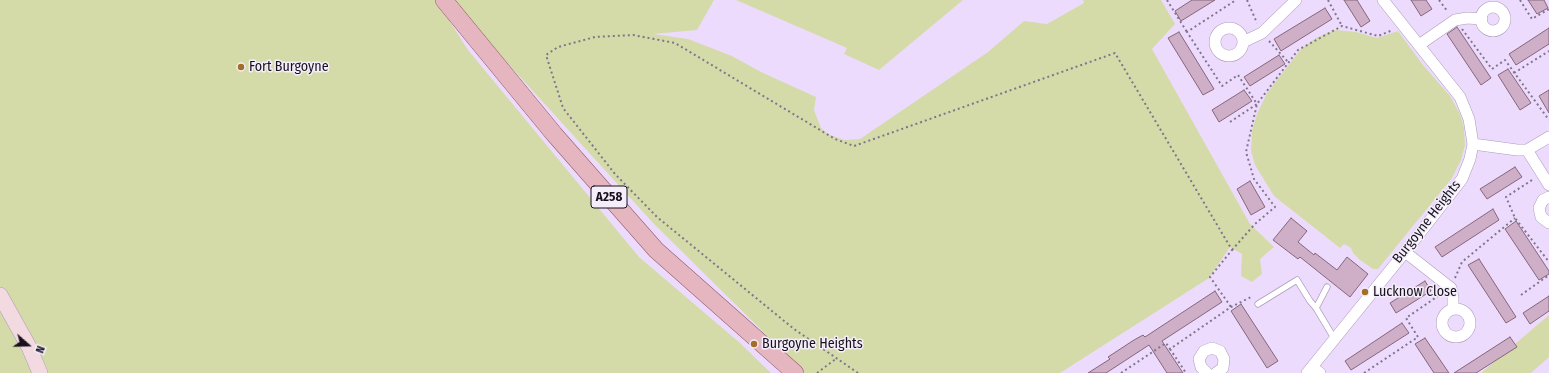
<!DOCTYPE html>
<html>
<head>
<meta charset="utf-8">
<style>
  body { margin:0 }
  #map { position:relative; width:1549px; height:373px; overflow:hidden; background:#eddbfe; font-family:"Fira Sans Condensed",sans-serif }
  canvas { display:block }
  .north { position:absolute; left:8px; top:325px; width:40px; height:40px; -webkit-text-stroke:3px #f4eefb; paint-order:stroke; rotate:110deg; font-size:11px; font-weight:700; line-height:16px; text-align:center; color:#18111d }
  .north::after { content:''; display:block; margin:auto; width:14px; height:18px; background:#18111d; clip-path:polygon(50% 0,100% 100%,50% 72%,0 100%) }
</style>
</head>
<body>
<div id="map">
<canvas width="1549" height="373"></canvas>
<div class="north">N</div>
</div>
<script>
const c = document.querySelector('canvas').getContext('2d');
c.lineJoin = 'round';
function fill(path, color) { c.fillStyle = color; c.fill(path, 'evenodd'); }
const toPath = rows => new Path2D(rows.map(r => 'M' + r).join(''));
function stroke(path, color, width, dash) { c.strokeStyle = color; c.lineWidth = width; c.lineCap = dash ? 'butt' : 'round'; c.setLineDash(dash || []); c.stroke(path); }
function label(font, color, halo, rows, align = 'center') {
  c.font = font + ' "Fira Sans Condensed",sans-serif'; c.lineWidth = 3; c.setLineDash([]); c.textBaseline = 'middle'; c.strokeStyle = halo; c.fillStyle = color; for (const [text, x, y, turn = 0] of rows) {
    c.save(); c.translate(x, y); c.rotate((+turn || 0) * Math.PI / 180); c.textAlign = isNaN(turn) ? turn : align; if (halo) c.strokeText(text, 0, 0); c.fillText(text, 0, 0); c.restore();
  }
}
fill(toPath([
  [0,0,436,0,468,50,639,257,740,343,771,373,0,373],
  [450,0,714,0,697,30,653,34,688,39,732,56,761,72,816,97,814,110,821,128,828,134,844,140,860,139,988,52,1024,21,1047,24,1084,3,1083,0,1161,0,1175,24,1152,49,1250,224,1274,247,1260,259,1262,274,1252,282,1241,276,1242,254,1230,247,1209,278,1060,373,805,373,654,224],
  [736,0,963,0,879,70,844,54,847,48],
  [1335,30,1356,32,1377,38,1398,31,1423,65,1450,96,1460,114,1464,128,1465,145,1461,160,1452,178,1378,269,1373,269,1360,260,1353,253,1351,248,1344,244,1340,248,1274,196,1255,165,1251,151,1252,131,1257,114,1267,93,1301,49,1316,38],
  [1549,315,1549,357,1531,373,1481,373]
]), '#d4dba9');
const building = toPath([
  [1192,0,1215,0,1181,21,1175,11,1192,0],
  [1344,0,1357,0,1370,21,1361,27,1344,0],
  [1411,0,1426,0,1432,9,1421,16,1411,0],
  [1528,0,1544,0,1548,8,1537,14,1528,0],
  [1325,8,1332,19,1281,51,1274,39,1325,8],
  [1457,27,1491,78,1481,85,1447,34,1457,27],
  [1549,28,1549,44,1516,65,1509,54,1549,28],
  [1179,32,1214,89,1203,95,1168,38,1179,32],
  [1279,55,1285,64,1250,86,1244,77,1279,55],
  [1508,69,1531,103,1520,110,1498,75,1508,69],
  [1244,90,1252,101,1219,122,1212,110,1244,90],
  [1549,90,1549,113,1539,96,1549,90],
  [1515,167,1522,177,1487,199,1480,189,1515,167],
  [1250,181,1265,207,1251,215,1237,189,1250,181],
  [1493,209,1499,220,1442,257,1435,247,1493,209],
  [1291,218,1307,231,1298,242,1314,255,1315,253,1337,270,1347,257,1368,274,1350,297,1300,257,1298,259,1273,240,1291,218],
  [1516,221,1549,271,1549,274,1539,280,1505,229,1516,221],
  [1479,259,1516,317,1506,323,1468,265,1479,259],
  [1425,281,1431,291,1396,313,1390,303,1425,281],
  [1215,291,1222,302,1162,341,1183,373,1167,373,1149,345,1106,373,1088,373,1110,359,1108,357,1134,340,1143,335,1145,337,1215,291],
  [1549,296,1549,311,1530,324,1523,313,1549,296],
  [1241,304,1278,361,1267,368,1231,311,1241,304],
  [1402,323,1409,333,1351,370,1345,361,1402,323],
  [1510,337,1517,347,1509,352,1476,373,1454,373,1510,337],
  [1425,338,1436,354,1449,373,1434,373,1415,344,1425,338]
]);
fill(building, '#cfafc7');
stroke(building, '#84667c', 1);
const lane = toPath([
  [1258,304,1297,280,1310,301,1316,308,1334,338],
  [1316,308,1327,287]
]);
const street = toPath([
  '1481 19a12 12 0 1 1 24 0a12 12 0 1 1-24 0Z',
  '1215 42a14 14 0 1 1 28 0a14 14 0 1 1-28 0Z',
  [1243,42,1262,33,1296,0],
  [1419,45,1455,20,1467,18,1482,19],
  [1473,144,1517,150,1527,150,1549,137],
  [1527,150,1549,185],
  [1549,197,1543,200,1539,208,1541,217,1549,223],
  [1405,252,1451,288,1453,298,1453,309],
  '1442 323a14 14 0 1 1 28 0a14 14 0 1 1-28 0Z',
  [1312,367,1320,373],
  [1207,373,1201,367,1199,359,1204,351,1212,348,1220,351,1224,359,1223,368,1216,373],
  [1307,373,1405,252,1462,179,1470,159,1473,144,1469,119,1460,97,1383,0]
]);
const secondary = toPath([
  [0,295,29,347,40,373]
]);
const primary = toPath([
  [444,0,554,134,656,250,795,373]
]);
stroke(lane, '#ab9bbb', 7);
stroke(street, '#ab9bbb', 12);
stroke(secondary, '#ab9bbb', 16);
stroke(primary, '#935c6c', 18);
stroke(toPath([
  [1167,0,1187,32],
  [1247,0,1257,23],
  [1328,0,1342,26],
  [1439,0,1448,12],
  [1520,0,1532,19,1549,9],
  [1462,29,1492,69,1505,60,1549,120],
  [1269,41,1289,63],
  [1514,73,1549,51],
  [1230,122,1257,104,1238,75,1222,86,1187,32,1236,0],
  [1532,180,1506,197,1515,218,1549,262],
  [1232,250,1255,224,1275,207,1254,179,1246,152,1257,104,1298,50,1342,26,1378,36,1393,30],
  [1455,278,1462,262,1515,218],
  [1521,295,1549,275],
  [1170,349,1186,373],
  [817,373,837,358],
  [858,373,794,329,657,217,615,174,563,108,546,55,558,47,595,37,633,35,675,43,835,139,854,146,1115,53,1232,250,1210,277,1231,307],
  [1121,373,1166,343,1170,349,1231,307,1251,297,1252,298],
  [1364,373,1418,337,1406,318,1441,294]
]), '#81758c', 2, [2, 3]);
stroke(lane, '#fff', 5.5);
stroke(street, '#fff', 11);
stroke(secondary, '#f2dae0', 15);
stroke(primary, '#e6b6c0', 17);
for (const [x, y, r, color] of [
  [241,67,4,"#a36e28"],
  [1365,292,4,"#a36e28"],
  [754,344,4,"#a36e28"]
]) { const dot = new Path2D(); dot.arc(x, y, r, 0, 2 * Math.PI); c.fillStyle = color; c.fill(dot); stroke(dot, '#f4eefb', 1.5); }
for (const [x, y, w] of [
  [609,197,36]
]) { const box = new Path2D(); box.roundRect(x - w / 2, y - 11, w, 22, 3); c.fillStyle = '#f4eefb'; c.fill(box); stroke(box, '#18111d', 1); }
label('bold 13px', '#18111d', null, [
  ["A258",609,197]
]);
label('14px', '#18111d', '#f4eefb', [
  ["Fort Burgoyne",249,67],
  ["Lucknow Close",1373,292],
  ["Burgoyne Heights",762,344]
], 'left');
label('14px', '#18111d', '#f4eefb', [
  ["Burgoyne Heights",1427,222,-52]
]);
</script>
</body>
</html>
